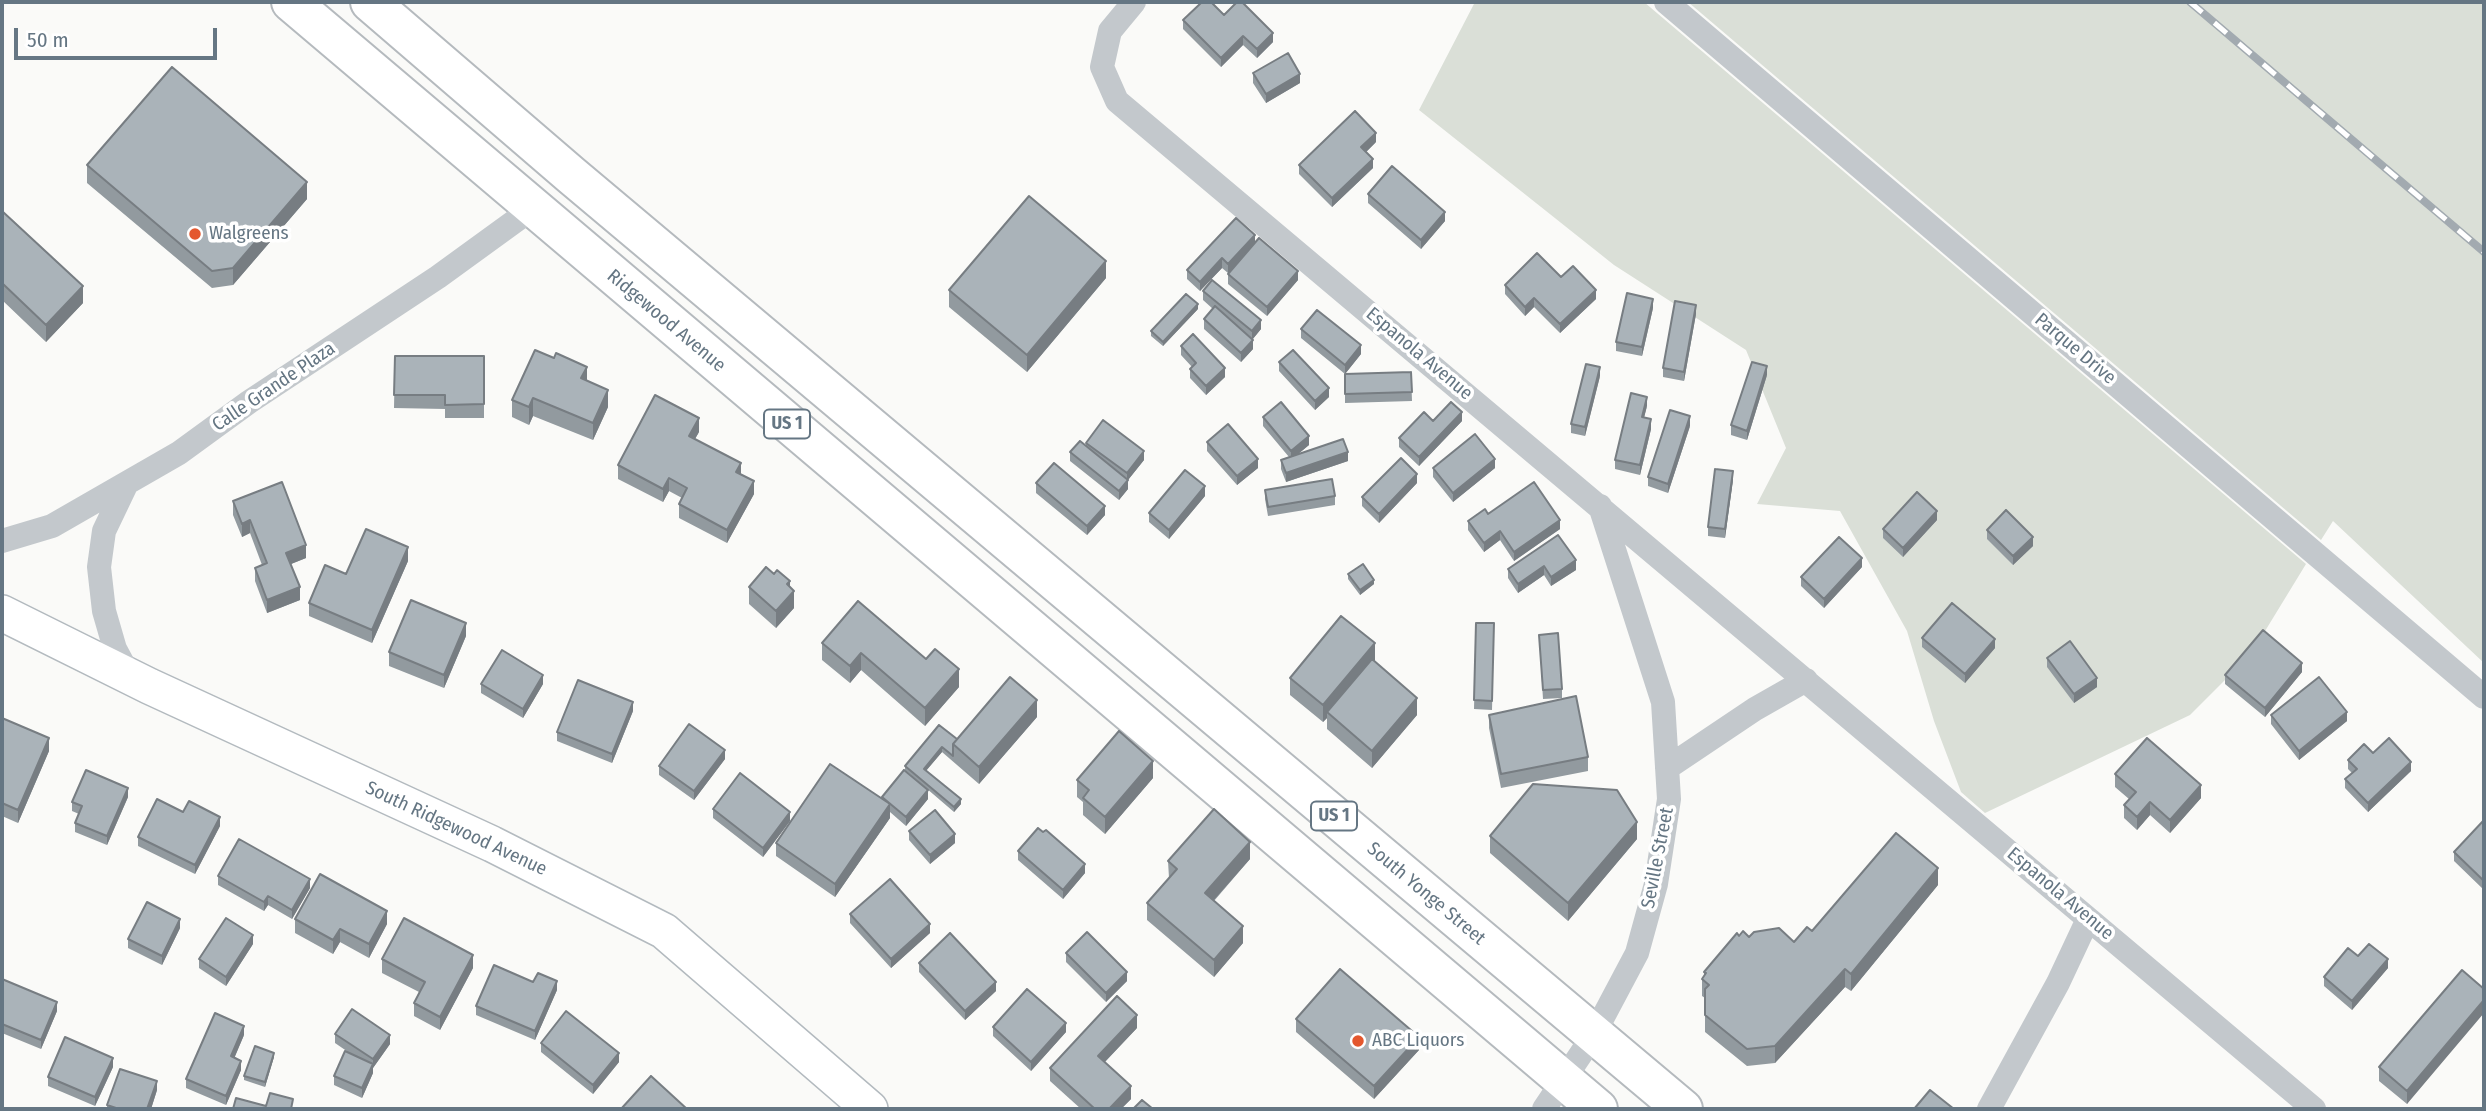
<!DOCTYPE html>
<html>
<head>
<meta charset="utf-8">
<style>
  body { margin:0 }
  #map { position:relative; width:2486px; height:1111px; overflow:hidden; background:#fafaf8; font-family:"Fira Sans Condensed",sans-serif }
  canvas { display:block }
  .frame { position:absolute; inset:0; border:4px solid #657683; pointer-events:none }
  .scale { position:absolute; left:14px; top:28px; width:203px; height:32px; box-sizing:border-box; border:4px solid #657683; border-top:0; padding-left:9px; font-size:21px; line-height:24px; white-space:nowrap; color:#657683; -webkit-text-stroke:5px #fff; paint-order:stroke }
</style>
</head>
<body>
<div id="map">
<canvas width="2486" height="1111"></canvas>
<div class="frame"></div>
<div class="scale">50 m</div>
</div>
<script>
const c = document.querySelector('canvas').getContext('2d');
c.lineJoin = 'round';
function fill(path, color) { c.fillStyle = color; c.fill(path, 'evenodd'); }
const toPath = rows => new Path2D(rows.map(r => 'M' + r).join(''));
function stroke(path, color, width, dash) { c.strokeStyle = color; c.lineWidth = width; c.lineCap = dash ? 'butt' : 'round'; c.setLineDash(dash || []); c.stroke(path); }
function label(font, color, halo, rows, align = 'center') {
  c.font = font + ' "Fira Sans Condensed",sans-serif'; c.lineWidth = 7; c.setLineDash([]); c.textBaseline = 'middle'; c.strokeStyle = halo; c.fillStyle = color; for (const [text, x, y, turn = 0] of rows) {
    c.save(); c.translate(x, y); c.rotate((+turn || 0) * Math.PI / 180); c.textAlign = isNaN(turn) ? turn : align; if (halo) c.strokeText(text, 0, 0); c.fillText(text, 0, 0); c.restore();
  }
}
fill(toPath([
  [1475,2,1644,2,2306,564,2251,654,2190,715,1985,813,1961,792,1934,721,1907,631,1840,511,1757,504,1786,448,1746,350,1614,265,1419,110],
  [1688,2,2484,2,2484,663,2333,521,2321,540]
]), '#dadfd7');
const secondary = toPath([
  [2,613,149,686,492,844,664,931,870,1109]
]);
const primary = toPath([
  [291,2,1598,1109],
  [370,2,571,175,1683,1109]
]);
stroke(secondary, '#b3babf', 38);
stroke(primary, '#b5babe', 42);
stroke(toPath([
  [1134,2,1110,31,1102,67,1117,101,2314,1109],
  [1666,2,2484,697],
  [126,485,104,531,99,567,104,611,115,649,130,677],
  [2,541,52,526,179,453,249,402,438,277,533,208],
  [1667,768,1755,709,1806,680],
  [1544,1109,1593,1036,1637,953,1656,884,1669,799,1663,702,1600,506],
  [1989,1109,2058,983,2088,919]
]), '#c3c8cc', 24);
stroke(secondary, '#fff', 35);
stroke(primary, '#fff', 38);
const rail = toPath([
  [2190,2,2484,252]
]);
stroke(rail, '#a2aab0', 8);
stroke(rail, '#fff', 5, [16]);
fill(toPath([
  [1224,15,1273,42,1257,58,1243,45,1221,67,1183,29,1183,20],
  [1253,73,1300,83,1266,103,1253,83],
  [1376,142,1366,152,1373,168,1332,207,1299,174,1299,165],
  [87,165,307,199,233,285,212,288,87,183],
  [1368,194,1445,221,1421,249,1368,203],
  [2,211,83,303,46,342,2,300],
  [1255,243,1298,280,1267,316,1228,284,1228,273,1222,268,1200,291,1187,279,1187,270],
  [1561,277,1596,299,1560,333,1534,307,1525,316,1505,294,1505,285],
  [1106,278,1027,372,949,307,949,290],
  [1203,291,1261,329,1252,340,1253,349,1241,362,1204,329,1204,319,1213,309,1203,300],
  [1653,308,1642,356,1616,351,1616,342],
  [1198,309,1163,346,1151,336,1151,331],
  [1696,314,1684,381,1663,377,1663,368],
  [1301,329,1361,354,1345,374,1411,372,1412,401,1345,403,1345,374,1301,338],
  [1181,346,1225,377,1206,395,1190,378,1190,369,1192,367,1181,355],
  [395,356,484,356,484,418,445,418,445,409,394,408],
  [1279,362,1329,397,1315,410,1279,371],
  [1767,375,1747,440,1731,435,1731,425],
  [1600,376,1585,436,1571,433,1571,424],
  [587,381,608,407,593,440,533,416,529,425,512,417,512,400],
  [1647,406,1644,417,1651,429,1640,475,1615,469,1615,460],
  [1263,417,1309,445,1298,454,1348,461,1286,482,1281,469,1281,460,1289,457,1263,426],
  [1433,421,1462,421,1419,466,1399,447,1399,438],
  [1690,426,1668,493,1648,486,1648,477],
  [699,432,695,439,741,474,754,494,727,543,679,518,679,504,682,498,669,491,663,502,618,479,618,465],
  [1207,442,1258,468,1237,485,1207,451],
  [1086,443,1144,460,1128,480,1128,489,1119,500,1070,461,1070,452,1086,446],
  [1433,468,1495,468,1453,502,1433,477],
  [1733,480,1725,538,1708,536,1708,527],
  [1036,483,1105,515,1087,535,1036,493],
  [1417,483,1379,523,1362,506,1362,497],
  [1265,490,1335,496,1335,505,1268,516,1265,499],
  [1205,496,1169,539,1149,522,1149,513],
  [233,501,306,558,291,564,300,600,267,613,255,581,255,568,262,565,250,533,242,537,233,515],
  [1488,514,1560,529,1514,561,1500,540,1484,552,1468,530,1468,521],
  [1937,520,1903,557,1883,538,1883,529],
  [1987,530,2033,546,2013,565,1987,539],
  [1558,535,1576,570,1551,586,1544,575,1518,593,1508,578,1508,569],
  [408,561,372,643,309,616,309,603,346,574],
  [1862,567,1824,608,1801,586,1801,577],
  [1348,574,1374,584,1360,595,1348,579],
  [790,586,794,608,776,628,749,604,749,587],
  [858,601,959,687,925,726,861,670,850,683,822,660,822,643],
  [1476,623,1494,623,1492,710,1474,709],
  [1539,635,1562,689,1562,698,1543,699],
  [466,636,444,688,389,666,389,652],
  [1922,638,1995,648,1965,683,1922,647],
  [2047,658,2097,687,2074,703,2047,667],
  [1375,660,1374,661,1417,715,1372,768,1327,729,1327,718,1323,722,1290,695,1290,678],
  [2302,672,2265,717,2225,684,2225,675],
  [481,684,543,684,523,718,481,693],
  [633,711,612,763,557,741,557,732],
  [1489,715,1588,757,1588,771,1501,788,1489,728],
  [2271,715,2347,721,2299,760,2271,724],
  [1037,717,979,784,942,752,926,771,961,804,954,812,905,770,905,766,957,739],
  [2,718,49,751,18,823,2,816],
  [2373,753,2411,771,2368,812,2345,788,2345,779,2352,773,2348,769,2348,760],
  [725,759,694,800,659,775,659,766],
  [2115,774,2201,798,2170,833,2150,815,2137,830,2124,818,2124,805,2129,799,2115,787],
  [1153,778,1105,834,1083,815,1083,802,1077,797,1077,780],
  [128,797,107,845,75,832,75,823,79,814,72,811,72,802],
  [882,797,928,799,906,826,890,812,890,818,835,897,776,856,776,843,882,799],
  [713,809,790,821,763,857,713,818],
  [183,812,220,826,195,874,138,846,138,837],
  [2484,820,2484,890,2454,861,2454,852],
  [909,831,955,843,930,864,909,840],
  [1490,836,1637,839,1568,921,1490,853],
  [1018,851,1085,873,1063,899,1018,860],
  [1250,859,1214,901,1243,943,1214,977,1147,920,1147,903,1169,878,1168,861],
  [218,876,310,888,292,919,268,905,264,911,218,885],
  [1938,885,1851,991,1845,987,1775,1063,1747,1066,1705,1032,1705,998,1702,996,1702,979,1704,976,1704,972,1749,937,1794,942,1812,931],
  [850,914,930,933,891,968,850,923],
  [295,919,387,924,369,958,340,942,333,954,295,933],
  [180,928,162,965,128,948,128,939],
  [253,944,226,986,199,968,199,959],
  [1066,953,1127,981,1106,1002,1066,962],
  [2358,956,2388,968,2352,1010,2324,986,2324,977],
  [382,959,473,968,440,1030,414,1016,414,1003,419,992,382,973],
  [919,963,996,991,965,1020,919,972],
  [2,979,57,1011,41,1049,2,1033],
  [2484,989,2407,1104,2379,1081,2379,1067],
  [557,990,535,1040,476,1015,476,1006],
  [1296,1019,1419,1050,1374,1099,1296,1032],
  [993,1027,1066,1032,1031,1071,993,1036],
  [1137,1028,1105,1062,1131,1099,1121,1109,1081,1109,1050,1081,1050,1068],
  [335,1034,390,1044,373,1068,373,1073,362,1098,334,1085,334,1076,351,1054,335,1043],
  [244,1035,234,1058,241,1070,226,1105,186,1088,186,1079],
  [541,1043,619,1062,593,1094,541,1052],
  [274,1057,265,1087,244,1080,244,1076],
  [113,1067,95,1106,48,1086,48,1077],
  [157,1090,151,1109,107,1109,107,1105]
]), '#929a9f');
fill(toPath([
  [1273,33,1273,42,1257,58,1257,49],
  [1243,36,1243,45,1221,67,1221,58],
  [1300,74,1300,83,1266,103,1266,94],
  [1376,133,1376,142,1361,157,1361,147],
  [1373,159,1373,168,1332,207,1332,198],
  [307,182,307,199,233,285,233,268],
  [1445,212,1445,221,1421,249,1421,240],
  [1255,235,1255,244,1228,273,1228,264],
  [1222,258,1222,268,1200,291,1200,282],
  [1106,261,1106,278,1027,372,1027,355],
  [1298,271,1298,280,1267,316,1267,307],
  [83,286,83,303,46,342,46,325],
  [1596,290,1596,299,1560,333,1560,324],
  [1534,298,1534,307,1525,316,1525,307],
  [1653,299,1653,308,1642,356,1642,347],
  [1198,304,1198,309,1163,346,1163,342],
  [1696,305,1696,314,1684,381,1684,372],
  [1261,320,1261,329,1252,340,1252,331],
  [1253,340,1253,349,1241,362,1241,353],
  [1361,345,1361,354,1345,374,1345,365],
  [1767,366,1767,375,1747,440,1747,431],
  [587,367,587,384,581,378],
  [1600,367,1600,376,1585,436,1585,427],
  [1225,368,1225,377,1206,395,1206,386],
  [1329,388,1329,397,1315,410,1315,401],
  [608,390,608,407,593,440,593,423],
  [1647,397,1647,406,1642,426,1642,417],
  [533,398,533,416,529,425,529,407],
  [1462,412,1462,421,1419,466,1419,457],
  [1690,416,1690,426,1668,493,1668,484],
  [699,418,699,432,689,449,689,436],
  [1651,419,1651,429,1640,475,1640,465],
  [1309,436,1309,445,1291,460,1291,451],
  [1144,451,1144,460,1128,480,1128,489,1119,500,1119,491,1127,482,1127,473],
  [1348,452,1348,461,1286,482,1286,473],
  [1258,459,1258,468,1237,485,1237,476],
  [1495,459,1495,468,1453,502,1453,493],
  [741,463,741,476,736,472],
  [1733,471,1733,480,1725,538,1725,529],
  [1417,474,1417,483,1379,523,1379,514],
  [669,478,669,491,663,502,663,489],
  [754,481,754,494,727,543,727,530],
  [1205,486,1205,496,1169,539,1169,530],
  [1105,506,1105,515,1087,535,1087,526],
  [1937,511,1937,520,1903,557,1903,548],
  [250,520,250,533,242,537,242,524],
  [1560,520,1560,529,1514,561,1514,552],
  [1500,531,1500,540,1484,552,1484,543],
  [2033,537,2033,546,2013,565,2013,556],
  [306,545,306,558,286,566,286,553],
  [408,547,408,561,372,643,372,630],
  [1862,558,1862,567,1824,608,1824,599],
  [1576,560,1576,570,1551,586,1551,577],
  [1544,566,1544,575,1518,593,1518,584],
  [1374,580,1374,584,1360,595,1360,590],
  [790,581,790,596,794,591,794,608,776,628,776,611,787,584],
  [300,587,300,600,267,613,267,600],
  [466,623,466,636,444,688,444,675],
  [1995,639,1995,648,1965,683,1965,674],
  [1375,643,1375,660,1330,715,1327,712,1327,718,1323,722,1323,705],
  [861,653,861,670,850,683,850,666],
  [2302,663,2302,672,2265,717,2265,708],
  [959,669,959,687,925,726,925,708],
  [543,675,543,684,523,718,523,709],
  [2097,678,2097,687,2074,703,2074,694],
  [1417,698,1417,715,1372,768,1372,751],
  [1037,700,1037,717,979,784,979,767],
  [633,702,633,711,612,763,612,754],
  [2347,712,2347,721,2299,760,2299,751],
  [49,738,49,751,18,823,18,810],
  [942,747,942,752,924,773,924,769],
  [725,750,725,759,694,800,694,791],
  [1153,761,1153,778,1105,834,1105,817],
  [2411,762,2411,771,2368,812,2368,803],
  [2201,785,2201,798,2170,833,2170,820],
  [128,788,128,797,107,845,107,836],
  [928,790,928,799,906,826,906,817],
  [961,799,961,804,954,812,954,807],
  [2150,802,2150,815,2137,830,2137,817],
  [890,804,890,818,835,897,835,884],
  [790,812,790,821,763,857,763,848],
  [220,817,220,826,195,874,195,865],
  [1637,822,1637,839,1568,921,1568,903],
  [955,834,955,843,930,864,930,855],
  [1250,842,1250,859,1205,910,1205,893],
  [1085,864,1085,873,1063,899,1063,890],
  [1938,868,1938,885,1851,991,1851,974],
  [310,879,310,888,292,919,292,910],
  [268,896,268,905,264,911,264,902],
  [387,911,387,924,369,958,369,944],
  [180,919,180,928,162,965,162,956],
  [930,924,930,933,891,968,891,959],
  [1243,926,1243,943,1214,977,1214,960],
  [340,929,340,942,333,954,333,940],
  [253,935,253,944,226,986,226,977],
  [473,955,473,968,440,1030,440,1017],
  [2388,959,2388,968,2352,1010,2352,1001],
  [1845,969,1845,987,1775,1063,1775,1046],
  [1127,972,1127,981,1106,1002,1106,993],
  [557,981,557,990,535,1040,535,1031],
  [996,982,996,991,965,1020,965,1011],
  [2484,1000,2484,1013,2407,1104,2407,1091],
  [57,1002,57,1011,41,1049,41,1040],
  [1137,1015,1137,1028,1098,1069,1098,1056],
  [1066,1023,1066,1032,1031,1071,1031,1062],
  [244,1026,244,1035,231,1066,231,1056],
  [390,1035,390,1044,373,1068,373,1073,362,1098,362,1088,373,1064,373,1059],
  [1419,1037,1419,1050,1374,1099,1374,1086],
  [274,1053,274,1057,265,1087,265,1082],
  [619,1053,619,1062,593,1094,593,1085],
  [113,1058,113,1067,95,1106,95,1097],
  [241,1061,241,1070,226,1105,226,1096],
  [157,1081,157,1090,151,1109,147,1109],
  [1131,1086,1131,1099,1121,1109,1109,1109]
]), '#777d82');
const building = toPath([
  [1202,2,1211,2,1224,15,1237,2,1242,2,1273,33,1257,49,1243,36,1221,58,1183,20,1202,2],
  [1288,53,1300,74,1266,94,1253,73,1288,53],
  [172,67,307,182,233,268,212,271,87,165,172,67],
  [1355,111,1376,133,1361,147,1373,159,1332,198,1299,165,1355,111],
  [1392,166,1445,212,1421,240,1368,194,1392,166],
  [1029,196,1106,261,1027,355,949,290,1029,196],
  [2,211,83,286,46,325,2,283,2,211],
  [1236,218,1255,235,1228,264,1222,258,1200,282,1187,270,1236,218],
  [1259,238,1298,271,1267,307,1228,274,1259,238],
  [1537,253,1561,277,1573,266,1596,290,1560,324,1534,298,1525,307,1505,285,1537,253],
  [1212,280,1261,320,1252,331,1203,291,1212,280],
  [1627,293,1653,299,1642,347,1616,342,1627,293],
  [1186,294,1198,304,1163,342,1151,331,1186,294],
  [1675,301,1696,305,1684,372,1663,368,1675,301],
  [1215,306,1253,340,1241,353,1204,319,1215,306],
  [1317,310,1361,345,1345,365,1301,329,1317,310],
  [1193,334,1225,368,1206,386,1190,369,1196,363,1181,346,1193,334],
  [535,350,554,358,556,353,587,367,581,378,608,390,593,423,533,398,529,407,512,400,535,350],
  [1293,350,1329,388,1315,401,1279,362,1293,350],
  [395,356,484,356,484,404,445,405,445,395,394,395,395,356],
  [1752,362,1767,366,1747,431,1731,425,1752,362],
  [1586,364,1600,367,1585,427,1571,424,1586,364],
  [1411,372,1412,392,1345,394,1345,374,1411,372],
  [1631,393,1647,397,1642,417,1651,419,1640,465,1615,460,1631,393],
  [655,395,699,418,689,436,741,463,736,472,754,481,727,530,679,504,687,488,669,478,663,489,618,465,655,395],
  [1281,402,1309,436,1291,451,1263,417,1281,402],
  [1451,402,1462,412,1419,457,1399,438,1424,412,1433,421,1451,402],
  [1670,410,1690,416,1668,484,1648,477,1670,410],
  [1103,420,1144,451,1127,473,1086,443,1103,420],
  [1228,424,1258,459,1237,476,1207,442,1228,424],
  [1475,434,1495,459,1453,493,1433,468,1475,434],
  [1343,439,1348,452,1286,473,1281,460,1343,439],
  [1080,441,1128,480,1119,491,1070,452,1080,441],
  [1401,458,1417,474,1379,514,1362,497,1401,458],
  [1054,463,1105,506,1087,526,1036,483,1054,463],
  [1715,469,1733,471,1725,529,1708,527,1715,469],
  [1185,470,1205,486,1169,530,1149,513,1185,470],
  [1332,479,1335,496,1268,507,1265,490,1332,479],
  [282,482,306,545,286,553,300,587,267,600,255,568,267,563,250,520,242,524,233,501,282,482],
  [1534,482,1560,520,1514,552,1500,531,1484,543,1468,521,1485,509,1488,514,1534,482],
  [1917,492,1937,511,1903,548,1883,529,1917,492],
  [2006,510,2033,537,2013,556,1987,530,2006,510],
  [366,529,408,547,372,630,309,603,325,565,346,574,366,529],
  [1558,535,1576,560,1551,577,1544,566,1518,584,1508,569,1558,535],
  [1839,537,1862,558,1824,599,1801,577,1839,537],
  [1363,564,1374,580,1360,590,1348,574,1363,564],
  [766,567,774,574,777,570,790,581,787,584,794,591,776,611,749,587,766,567],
  [411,600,466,623,444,675,389,652,411,600],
  [858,601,926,659,935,649,959,669,925,708,861,653,850,666,822,643,858,601],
  [1952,603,1995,639,1965,674,1922,638,1952,603],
  [1341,616,1375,643,1323,705,1290,678,1341,616],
  [1476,623,1494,623,1492,701,1474,700,1476,623],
  [2263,630,2302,663,2265,708,2225,675,2263,630],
  [1558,633,1562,689,1543,690,1539,635,1558,633],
  [2070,641,2097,678,2074,694,2047,658,2070,641],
  [502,650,543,675,523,709,481,684,502,650],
  [1372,659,1417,698,1372,751,1327,712,1372,659],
  [1010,677,1037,700,979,767,953,744,1010,677],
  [2319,677,2347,712,2299,751,2271,715,2319,677],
  [578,680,633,702,612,754,557,732,578,680],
  [1576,696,1588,757,1501,774,1489,715,1576,696],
  [2,718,49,738,18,810,2,803,2,718],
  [689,724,725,750,694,791,659,766,689,724],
  [939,725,957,739,953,744,953,756,942,747,924,769,961,799,954,807,905,766,939,725],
  [1119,731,1153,761,1105,817,1083,798,1089,790,1077,780,1119,731],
  [2147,738,2201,785,2170,820,2150,802,2137,817,2124,805,2136,792,2115,774,2147,738],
  [2389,738,2411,762,2368,803,2345,779,2357,769,2348,760,2364,744,2373,753,2389,738],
  [830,764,890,804,835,884,776,843,830,764],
  [86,770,128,788,107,836,75,823,82,806,72,802,86,770],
  [904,770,928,790,906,817,882,797,904,770],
  [740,773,790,812,763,848,713,809,740,773],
  [1533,784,1617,790,1637,822,1568,903,1490,836,1533,784],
  [157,799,183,812,189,801,220,817,195,865,138,837,157,799],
  [1214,809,1250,842,1205,893,1243,926,1214,960,1147,903,1177,869,1168,861,1214,809],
  [935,810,955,834,930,855,909,831,935,810],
  [2484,820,2484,881,2454,852,2484,820],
  [1038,828,1043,832,1046,830,1085,864,1063,890,1018,851,1038,828],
  [1896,833,1938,868,1851,974,1845,969,1775,1046,1747,1049,1705,1015,1705,989,1709,985,1702,979,1706,973,1704,972,1737,933,1739,936,1743,931,1749,937,1754,932,1779,928,1794,942,1807,927,1812,931,1896,833],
  [239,839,310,879,292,910,268,896,264,902,218,876,239,839],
  [320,874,387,911,369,944,340,929,333,940,295,919,320,874],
  [890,879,930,924,891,959,850,914,890,879],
  [147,902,180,919,162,956,128,939,147,902],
  [226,918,253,935,226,977,199,959,226,918],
  [404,918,473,955,440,1017,414,1003,425,982,382,959,404,918],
  [1087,932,1127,972,1106,993,1066,953,1087,932],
  [950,933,996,982,965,1011,919,963,950,933],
  [2369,944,2388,959,2352,1001,2324,977,2348,948,2358,956,2369,944],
  [494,965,533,982,538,973,557,981,535,1031,476,1006,494,965],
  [1340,969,1419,1037,1374,1086,1296,1019,1340,969],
  [2462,970,2484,989,2484,1000,2407,1091,2379,1067,2462,970],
  [2,979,57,1002,41,1040,2,1024,2,979],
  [1027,989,1066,1023,1031,1062,993,1027,1027,989],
  [1117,996,1137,1015,1098,1056,1131,1086,1109,1109,1095,1109,1050,1068,1117,996],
  [352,1009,390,1035,373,1059,335,1034,352,1009],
  [566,1011,619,1053,593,1085,541,1043,566,1011],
  [215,1013,244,1026,231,1056,241,1061,226,1096,186,1079,215,1013],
  [65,1037,113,1058,95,1097,48,1077,65,1037],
  [255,1046,274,1053,265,1082,244,1076,255,1046],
  [345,1051,373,1064,362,1088,334,1076,345,1051],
  [120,1069,157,1081,147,1109,119,1109,107,1105,120,1069],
  [651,1076,687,1109,621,1109,651,1076],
  [1930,1090,1954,1109,1914,1109,1930,1090],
  [270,1093,293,1099,291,1109,233,1109,236,1098,266,1106,270,1093],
  [1142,1100,1153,1109,1133,1109,1142,1100]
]);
fill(building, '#aab3b9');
stroke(building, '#777d82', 2);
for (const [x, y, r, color] of [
  [195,234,7,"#e4572e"],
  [1358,1041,7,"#e4572e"]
]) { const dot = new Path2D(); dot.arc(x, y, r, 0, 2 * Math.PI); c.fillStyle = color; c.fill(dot); stroke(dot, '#fff', 2.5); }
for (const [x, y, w] of [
  [787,424,46],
  [1334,816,46]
]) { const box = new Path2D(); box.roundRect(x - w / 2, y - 14.5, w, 29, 5); c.fillStyle = '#fff'; c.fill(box); stroke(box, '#657683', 2); }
label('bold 18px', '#657683', null, [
  ["US 1",787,424],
  ["US 1",1334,816]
]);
label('19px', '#657683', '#fff', [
  ["Walgreens",209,234],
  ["ABC Liquors",1372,1041]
], 'left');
label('19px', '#657683', '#fff', [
  ["Ridgewood Avenue",666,321,40],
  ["Parque Drive",2075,349,40],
  ["Espanola Avenue",1419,354,40],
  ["Calle Grande Plaza",274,387,-34],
  ["South Ridgewood Avenue",456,829,25],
  ["Seville Street",1658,858,-79],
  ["South Yonge Street",1426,894,40],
  ["Espanola Avenue",2060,894,40]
]);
</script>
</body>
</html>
